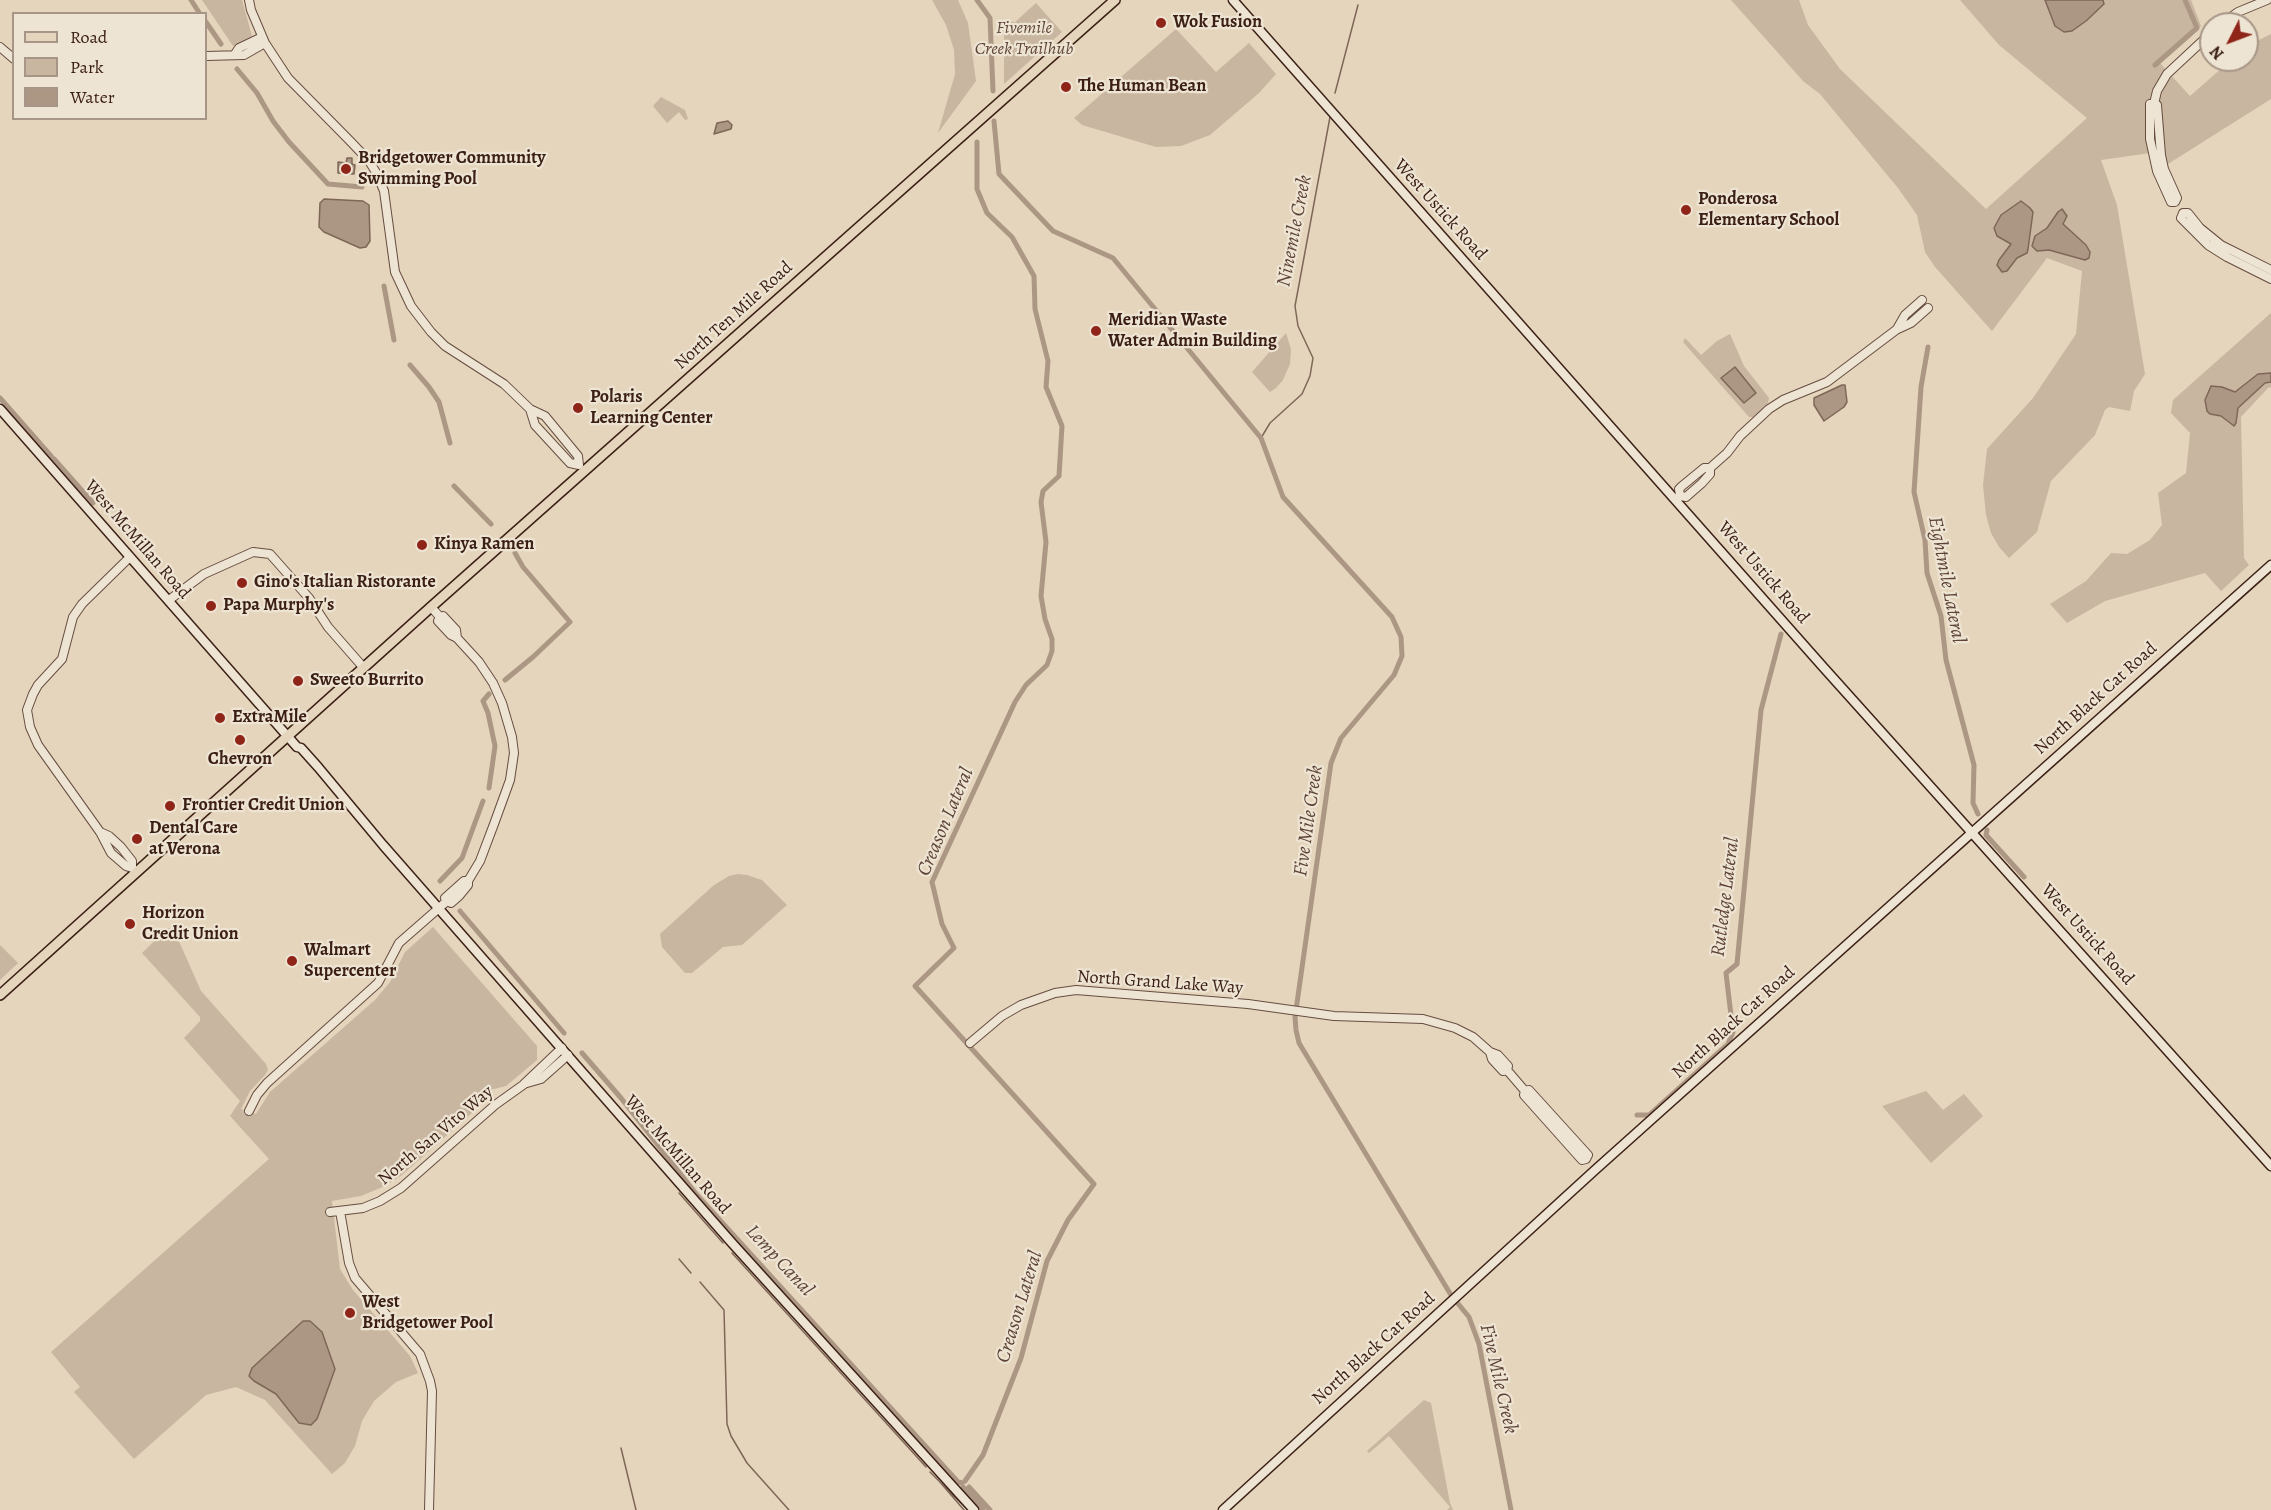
<!DOCTYPE html>
<html>
<head>
<meta charset="utf-8">
<style>
  body { margin:0 }
  #map { position:relative; width:2271px; height:1510px; overflow:hidden; background:#e5d5bc; font-family:Alegreya,serif }
  canvas { display:block }
  .legend { position:absolute; left:12px; top:12px; width:195px; height:108px; box-sizing:border-box; background:#eee4d3; border:2px solid #a79687; margin:0; padding:8px 10px; list-style:none; font-size:18px; color:#3c2016 }
  .legend li { display:flex; align-items:center; gap:12px; height:30px }
  .legend b { width:30px; border:2px solid #a79687 }
  .north { position:absolute; left:2199px; top:12px; width:60px; height:60px; box-sizing:border-box; background:#eee4d3; border:2px solid #a79687; border-radius:50%; rotate:228deg; font-size:16px; font-weight:700; line-height:24px; text-align:center; color:#3c2016 }
  .north::after { content:''; display:block; margin:auto; width:21px; height:27px; background:#8f2418; clip-path:polygon(50% 0,100% 100%,50% 72%,0 100%) }
</style>
</head>
<body>
<div id="map">
<canvas width="2271" height="1510"></canvas>
<ul class="legend">
<li><b style="height:8px;background:#e5d5bc"></b>Road</li>
<li><b style="height:16px;background:#c8b6a0"></b>Park</li>
<li><b style="height:16px;background:#ac9784"></b>Water</li>
</ul>
<div class="north">N</div>
</div>
<script>
const c = document.querySelector('canvas').getContext('2d');
c.lineJoin = 'round';
function fill(path, color) { c.fillStyle = color; c.fill(path, 'evenodd'); }
const toPath = rows => new Path2D(rows.map(r => 'M' + r).join(''));
function stroke(path, color, width, dash) { c.strokeStyle = color; c.lineWidth = width; c.lineCap = dash ? 'butt' : 'round'; c.setLineDash(dash || []); c.stroke(path); }
function label(font, color, halo, rows, align = 'center') {
  c.font = font + ' Alegreya,serif'; c.lineWidth = 4.5; c.setLineDash([]); c.textBaseline = 'middle'; c.strokeStyle = halo; c.fillStyle = color; for (const [text, x, y, turn = 0] of rows) {
    c.save(); c.translate(x, y); c.rotate((+turn || 0) * Math.PI / 180); c.textAlign = isNaN(turn) ? turn : align; if (halo) c.strokeText(text, 0, 0); c.fillText(text, 0, 0); c.restore();
  }
}
fill(toPath([
  [202,0,242,0,252,36,233,46],
  [932,0,958,0,968,23,976,81,938,133,955,74,954,50,946,25],
  [1731,0,1799,0,1808,25,1840,69,1986,209,2087,118,1999,45,1960,0,2191,0,2201,26,2160,63,2190,96,2231,60,2247,60,2247,46,2271,34,2271,99,2168,164,2164,151,2101,160,2117,205,2145,374,2134,391,2130,411,2109,407,2105,410,2095,435,2051,481,2037,532,2009,558,1999,547,1991,533,1986,515,1983,485,1987,449,2033,398,2076,334,2082,271,2047,258,1992,331,1935,267,1925,252,1917,215,1898,188,1820,94,1803,81],
  [1036,3,1062,32,1004,84,1004,34,997,20,1015,22],
  [1176,29,1216,72,1249,43,1276,74,1259,93,1210,135,1181,146,1156,147,1082,125,1074,118],
  [661,97,685,110,688,119,685,120,679,112,667,123,653,106],
  [2271,313,2271,387,2268,388,2241,417,2244,558,2249,565,2221,591,2205,573,2105,601,2067,623,2050,604,2086,581,2111,553,2127,554,2150,540,2162,525,2158,493,2186,473,2190,433,2171,413,2173,400],
  [1286,333,1291,349,1290,364,1283,380,1276,388,1270,392,1252,372],
  [1730,334,1744,366,1769,398,1768,403,1753,417,1749,417,1683,342,1685,338,1701,355,1717,341],
  [738,874,747,875,762,880,787,905,742,945,723,947,692,973,685,973,662,947,660,934,714,885,729,876],
  [433,927,537,1046,537,1060,506,1086,482,1092,473,1112,402,1175,385,1186,361,1196,332,1201,340,1269,353,1290,410,1356,418,1373,396,1382,374,1401,362,1421,355,1446,345,1463,332,1474,265,1400,236,1387,206,1395,134,1459,74,1392,80,1387,51,1352,269,1159,230,1116,240,1101,184,1038,200,1021,200,1017,142,953,168,928,174,930,201,991,266,1064,268,1070,265,1075,250,1091,241,1109,256,1114,270,1092,375,1000,390,982,405,952],
  [0,945,18,963,0,980],
  [1926,1091,1943,1110,1964,1094,1983,1116,1931,1163,1882,1106],
  [1424,1400,1431,1403,1450,1503,1453,1510,1447,1510,1450,1507,1389,1436,1369,1453,1367,1451]
]), '#c8b6a0');
const water = toPath([
  [2045,0,2103,0,2104,4,2086,21,2072,31,2064,32,2055,26,2045,0],
  [728,121,732,125,731,129,714,134,717,123,728,121],
  [347,158,352,158,352,164,355,165,354,174,338,173,338,162,346,163,347,158],
  [324,199,363,201,369,205,370,241,366,247,360,248,324,232,319,227,320,203,324,199],
  [2021,201,2030,208,2033,212,2028,249,2027,253,2017,258,2007,271,2002,272,1997,265,1999,260,2011,244,1997,236,1994,228,2001,215,2021,201],
  [2062,209,2067,216,2063,224,2086,245,2090,252,2089,258,2085,260,2049,250,2037,251,2032,246,2035,236,2047,228,2058,212,2062,209],
  [1735,367,1756,393,1744,403,1721,378,1735,367],
  [2271,373,2271,382,2265,383,2238,408,2236,423,2234,426,2221,416,2210,414,2207,411,2205,400,2211,386,2222,387,2235,392,2258,374,2271,373],
  [1842,385,1845,385,1847,402,1844,407,1824,421,1814,405,1814,398,1842,385],
  [303,1321,310,1321,322,1332,335,1369,317,1419,311,1425,299,1423,276,1394,254,1381,249,1376,252,1368,303,1321]
]);
fill(water, '#ac9784');
stroke(water, '#7f6758', 1.5);
stroke(toPath([
  [1335,93,1358,5],
  [1261,438,1270,423,1302,394,1310,376,1313,358,1298,326,1295,306,1330,117],
  [679,1193,723,1243],
  [732,1253,926,1467],
  [679,1259,691,1273],
  [700,1282,724,1310,727,1424,731,1436,747,1463,789,1510],
  [621,1448,636,1510],
  [930,1472,968,1510],
  [939,1481,964,1510]
]), '#7f6758', 1.5);
stroke(toPath([
  [191,0,200,14],
  [977,0,990,18,993,91],
  [206,22,221,44],
  [2155,65,2197,28,2185,0],
  [237,69,257,93,273,121,289,142,328,184,362,187],
  [994,121,999,174,1053,231,1113,258,1261,438,1283,497,1392,617,1401,637,1402,656,1394,675,1341,738,1331,763,1295,1017,1296,1030,1299,1043,1451,1295,1469,1317,1479,1344,1511,1510],
  [384,286,394,340],
  [1928,347,1921,387,1914,492,1925,540,1927,573,1941,616,1946,660,1974,765,1973,803,1978,814],
  [410,365,429,387,439,402,450,443],
  [0,398,51,456],
  [54,459,93,503],
  [454,486,491,524],
  [505,680,533,657,570,622,523,567,515,553],
  [489,788,495,746,488,713,483,701,489,694],
  [1987,830,1986,835,2024,877],
  [440,881,462,858,483,801],
  [460,911,564,1033],
  [582,1053,621,1098,697,1195,958,1482,962,1483],
  [1637,1115,1649,1115,1728,1044,1733,1032,1726,973,1737,964,1761,710,1781,634],
  [965,1481,983,1455,1021,1358,1047,1261,1068,1220,1094,1184,915,986,954,948,942,924,932,882,1015,702,1026,685,1047,665,1052,651,1052,639,1045,619,1041,596,1046,542,1041,502,1043,491,1059,476,1062,426,1046,387,1048,361,1035,309,1034,276,1012,237,987,213,977,189,977,142],
  [963,1487,983,1510],
  [969,1487,990,1510]
]), '#ac9784', 5);
const tertiary = toPath([
  [249,0,251,10,265,43,288,78,352,143,369,161,377,174,384,191,395,272,411,306,431,332,445,346,504,384,530,409,545,416,578,456,579,465,570,463,535,425,530,409],
  [2221,24,2238,12,2267,0],
  [0,47,14,59],
  [235,54,239,48,262,37],
  [206,56,244,55,265,43],
  [2150,104,2157,105,2161,155,2164,169,2177,198,2175,202,2171,202,2157,171,2150,139,2150,104],
  [2154,104,2157,91,2167,74,2211,33],
  [2271,270,2221,245,2200,228,2188,213,2183,213,2181,218,2208,245,2227,257,2271,279],
  [1897,329,1905,315,1922,300],
  [1710,468,1727,453,1740,436,1769,409,1783,400,1827,382,1896,330,1911,323,1928,308],
  [1676,500,1680,496,1686,497,1702,483,1710,474,1710,468,1704,468,1682,486,1679,489,1680,496],
  [169,600,204,574,253,552,270,554,309,598,328,627,363,667],
  [431,607,440,617,443,616,456,630,457,638,451,635,438,621,440,617],
  [457,638,479,662,493,683,502,703,512,737,514,753,510,780,494,824,480,861,468,881],
  [100,832,109,836,121,847,132,861,132,868,126,866,111,853,100,832,38,745,30,727,27,710,33,694,38,685,62,659,73,617,82,604,130,557],
  [970,1043,1002,1016,1021,1005,1055,993,1076,990,1248,1004,1334,1016,1423,1019,1455,1028,1473,1037,1490,1052],
  [1490,1052,1498,1055,1508,1066,1507,1070,1503,1071,1492,1059,1490,1052],
  [1507,1070,1525,1091,1524,1095,1582,1160,1586,1159,1588,1155,1529,1090,1525,1091],
  [527,1083,541,1079,568,1055],
  [249,1111,257,1095,267,1083,378,983,399,943,447,901,451,903,459,896,468,885,468,881,464,881,445,898,447,901],
  [340,1211,349,1263,355,1278,420,1354,430,1381,432,1391,429,1510],
  [330,1212,363,1208,380,1201,401,1188,495,1105,523,1085,562,1048]
]);
const secondary = toPath([
  [1233,0,1824,668,2271,1166],
  [0,409,297,747,301,748,318,767,383,845,732,1243,974,1510],
  [1223,1510,1595,1170,2271,565]
]);
const primary = toPath([
  [0,995,431,607,1115,0]
]);
stroke(tertiary, '#664d40', 10);
stroke(secondary, '#3c2016', 11);
stroke(primary, '#3c2016', 12);
stroke(tertiary, '#eee4d3', 8);
stroke(secondary, '#eee4d3', 8);
stroke(primary, '#e5d5bc', 9);
for (const [x, y, r, color] of [
  [1161,23,6,"#8f2418"],
  [1066,87,6,"#8f2418"],
  [346,169,6,"#8f2418"],
  [1686,210,6,"#8f2418"],
  [1096,331,6,"#8f2418"],
  [578,408,6,"#8f2418"],
  [422,545,6,"#8f2418"],
  [242,583,6,"#8f2418"],
  [211,606,6,"#8f2418"],
  [298,681,6,"#8f2418"],
  [220,718,6,"#8f2418"],
  [240,740,6,"#8f2418"],
  [170,806,6,"#8f2418"],
  [137,839,6,"#8f2418"],
  [130,924,6,"#8f2418"],
  [292,961,6,"#8f2418"],
  [350,1313,6,"#8f2418"]
]) { const dot = new Path2D(); dot.arc(x, y, r, 0, 2 * Math.PI); c.fillStyle = color; c.fill(dot); stroke(dot, '#eee4d3', 2); }
label('bold 18px', '#3c2016', '#eee4d3', [
  ["Wok Fusion",1173,23],
  ["The Human Bean",1078,87],
  ["Bridgetower Community",358,159],
  ["Swimming Pool",358,180],
  ["Ponderosa",1698,200],
  ["Elementary School",1698,221],
  ["Meridian Waste",1108,321],
  ["Water Admin Building",1108,342],
  ["Polaris",590,398],
  ["Learning Center",590,419],
  ["Kinya Ramen",434,545],
  ["Gino's Italian Ristorante",254,583],
  ["Papa Murphy's",223,606],
  ["Sweeto Burrito",310,681],
  ["ExtraMile",232,718],
  ["Chevron",240,760,"center"],
  ["Frontier Credit Union",182,806],
  ["Dental Care",149,829],
  ["at Verona",149,850],
  ["Horizon",142,914],
  ["Credit Union",142,935],
  ["Walmart",304,951],
  ["Supercenter",304,972],
  ["West",362,1303],
  ["Bridgetower Pool",362,1324]
], 'left');
label('italic 18px', '#5f4638', '#eee4d3', [
  ["Fivemile",1024,29],
  ["Creek Trailhub",1024,50]
]);
label('18px', '#3c2016', '#eee4d3', [
  ["West Ustick Road",1440,210,48],
  ["North Ten Mile Road",734,316,-42],
  ["West McMillan Road",137,540,49],
  ["West Ustick Road",1763,573,49],
  ["North Black Cat Road",2096,699,-42],
  ["West Ustick Road",2087,935,48],
  ["North Grand Lake Way",1160,983,4],
  ["North Black Cat Road",1734,1023,-42],
  ["North San Vito Way",436,1136,-40],
  ["West McMillan Road",677,1155,49],
  ["North Black Cat Road",1374,1349,-42]
]);
label('italic 20px', '#5e4437', '#eee4d3', [
  ["Ninemile Creek",1295,231,-79],
  ["Eightmile Lateral",1946,580,79],
  ["Five Mile Creek",1309,821,-82],
  ["Creason Lateral",946,822,-67],
  ["Rutledge Lateral",1726,897,-83],
  ["Lemp Canal",779,1261,47],
  ["Creason Lateral",1020,1307,-73],
  ["Five Mile Creek",1498,1379,77]
]);
</script>
</body>
</html>
